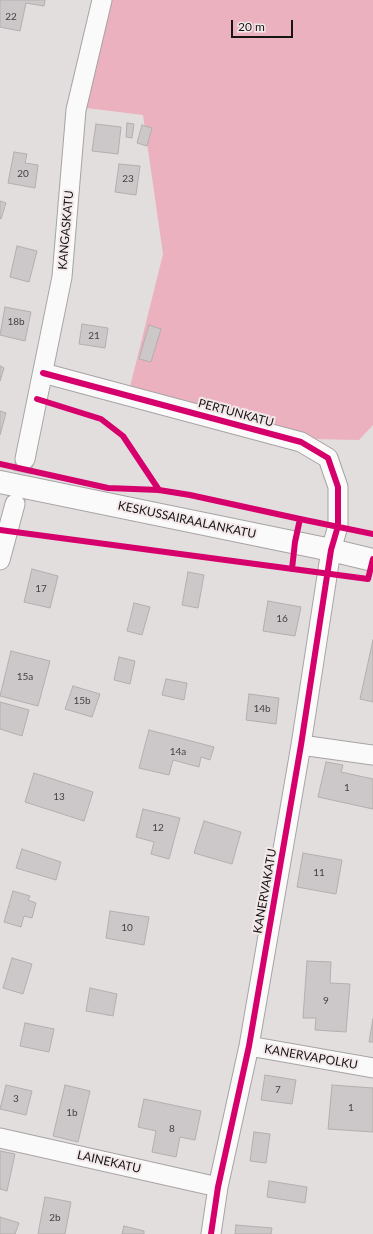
<!DOCTYPE html>
<html>
<head>
<meta charset="utf-8">
<style>
  body { margin:0 }
  #map { position:relative; width:373px; height:1234px; overflow:hidden; background:#e3dede; font-family:Lato,sans-serif }
  canvas { display:block }
  .scale { position:absolute; left:231px; top:20px; width:62px; height:18px; box-sizing:border-box; border:2px solid #181515; border-top:0; padding-left:5px; font-size:12px; line-height:14px; white-space:nowrap; color:#181515; -webkit-text-stroke:3px #f3e9ea; paint-order:stroke }
</style>
</head>
<body>
<div id="map">
<canvas width="373" height="1234"></canvas>
<div class="scale">20 m</div>
</div>
<script>
const c = document.querySelector('canvas').getContext('2d');
c.lineJoin = 'round';
function fill(path, color) { c.fillStyle = color; c.fill(path, 'evenodd'); }
const toPath = rows => new Path2D(rows.map(r => 'M' + r).join(''));
function stroke(path, color, width, dash) { c.strokeStyle = color; c.lineWidth = width; c.lineCap = dash ? 'butt' : 'round'; c.setLineDash(dash || []); c.stroke(path); }
function label(font, color, halo, rows, align = 'center') {
  c.font = font + ' Lato,sans-serif'; c.lineWidth = 4; c.setLineDash([]); c.textBaseline = 'middle'; c.strokeStyle = halo; c.fillStyle = color; for (const [text, x, y, turn = 0] of rows) {
    c.save(); c.translate(x, y); c.rotate((+turn || 0) * Math.PI / 180); c.textAlign = isNaN(turn) ? turn : align; if (halo) c.strokeText(text, 0, 0); c.fillText(text, 0, 0); c.restore();
  }
}
fill(toPath([
  [112,0,373,0,373,425,359,440,311,439,130,387,163,254,143,115,86,108]
]), '#ebb1bf');
const building = toPath([
  [0,0,45,0,44,6,26,3,20,31,0,27,0,0],
  [127,123,134,124,132,138,126,137,127,123],
  [96,124,121,127,118,154,92,151,96,124],
  [142,125,152,128,147,146,137,143,142,125],
  [14,152,27,154,25,163,38,165,35,188,8,183,14,152],
  [119,164,140,166,136,195,115,192,119,164],
  [0,201,6,203,1,219,0,218,0,201],
  [17,246,37,251,29,282,10,277,17,246],
  [5,307,31,312,25,341,0,335,5,307],
  [82,324,108,328,105,348,79,344,82,324],
  [149,325,161,329,151,362,139,359,149,325],
  [0,366,4,368,0,381,0,366],
  [0,411,6,413,0,435,0,411],
  [32,569,58,576,50,608,24,602,32,569],
  [188,572,204,575,198,608,182,605,188,572],
  [268,601,301,607,295,636,263,631,268,601],
  [134,603,150,607,142,635,127,631,134,603],
  [373,640,373,702,360,699,373,640],
  [11,651,50,661,38,706,0,696,11,651],
  [119,657,135,661,130,684,114,680,119,657],
  [166,679,187,683,184,700,162,695,166,679],
  [73,686,100,694,92,717,65,709,73,686],
  [249,694,279,698,276,724,246,720,249,694],
  [0,702,29,710,22,736,0,729,0,702],
  [149,730,214,747,210,760,201,757,199,767,173,760,169,775,139,768,149,730],
  [326,762,343,765,341,772,373,779,373,809,318,797,326,762],
  [34,773,93,792,84,821,25,802,34,773],
  [143,809,180,818,169,859,151,854,154,842,136,837,143,809],
  [204,821,241,832,232,864,194,853,204,821],
  [22,849,61,862,56,880,16,868,22,849],
  [303,853,342,860,336,894,297,887,303,853],
  [13,891,30,896,28,900,36,903,32,918,24,916,21,927,4,922,13,891],
  [110,911,149,917,144,945,106,938,110,911],
  [12,958,32,964,23,994,3,988,12,958],
  [307,961,331,962,330,983,350,984,346,1032,315,1030,316,1018,303,1018,307,961],
  [90,988,117,994,113,1016,86,1011,90,988],
  [373,1019,373,1042,369,1042,373,1019],
  [25,1023,54,1029,49,1052,20,1046,25,1023],
  [265,1075,296,1080,292,1104,261,1100,265,1075],
  [6,1085,32,1091,26,1115,0,1109,6,1085],
  [65,1085,90,1091,78,1142,53,1136,65,1085],
  [332,1085,373,1088,373,1132,328,1129,332,1085],
  [144,1099,201,1111,195,1140,180,1137,176,1157,152,1152,156,1131,138,1127,144,1099],
  [254,1132,270,1134,266,1163,250,1161,254,1132],
  [0,1151,15,1154,7,1191,0,1189,0,1151],
  [269,1181,307,1187,305,1203,267,1197,269,1181],
  [45,1197,71,1202,65,1234,38,1234,45,1197],
  [0,1217,19,1223,15,1234,0,1234,0,1217],
  [236,1225,272,1228,271,1234,235,1234,236,1225],
  [124,1226,144,1231,144,1234,122,1234,124,1226]
]);
fill(building, '#ccc7c8');
stroke(building, '#b3afaf', 1);
stroke(toPath([
  [16,501,25,459]
]), '#c5c0c0', 19, [19, 10]);
const street = toPath([
  [43,373,301,442,328,458,338,487,338,526,331,550,301,745,249,1046,218,1187,211,1234],
  [25,459,62,277,76,110,102,0],
  [0,560,15,504],
  [301,745,373,755],
  [249,1046,373,1068],
  [0,1138,218,1187]
]);
const secondary = toPath([
  [0,482,331,550,373,560]
]);
stroke(street, '#a7a3a4', 21);
stroke(secondary, '#a7a3a4', 24);
stroke(street, '#fbfafa', 19);
stroke(secondary, '#fbfafa', 22);
stroke(toPath([
  [43,373,301,442,328,458,338,487,338,526,331,550,301,745,249,1046,218,1187,211,1234],
  [37,399,101,419,123,436,159,490],
  [0,464,108,488,159,490,190,495,300,519,373,534],
  [0,530,368,579,373,559],
  [292,569,295,542,300,519]
]), '#d6006c', 6);
label('10px', '#464243', null, [
  ["22",11,17],
  ["20",23,174],
  ["23",128,179],
  ["18b",16,322],
  ["21",94,336],
  ["17",41,589],
  ["16",282,619],
  ["15a",25,677],
  ["15b",82,701],
  ["14b",262,709],
  ["14a",178,752],
  ["1",347,788],
  ["13",59,797],
  ["12",158,828],
  ["11",319,873],
  ["10",127,928],
  ["9",326,1001],
  ["7",278,1090],
  ["3",16,1099],
  ["1",351,1108],
  ["1b",72,1113],
  ["8",172,1129],
  ["2b",55,1218]
]);
label('12px', '#181515', '#f3e9ea', [
  ["KANGASKATU",66,230,-85],
  ["PERTUNKATU",236,413,15],
  ["KESKUSSAIRAALANKATU",187,520,12],
  ["KANERVAKATU",265,891,-80],
  ["KANERVAPOLKU",311,1057,10],
  ["LAINEKATU",109,1162,13]
]);
</script>
</body>
</html>
